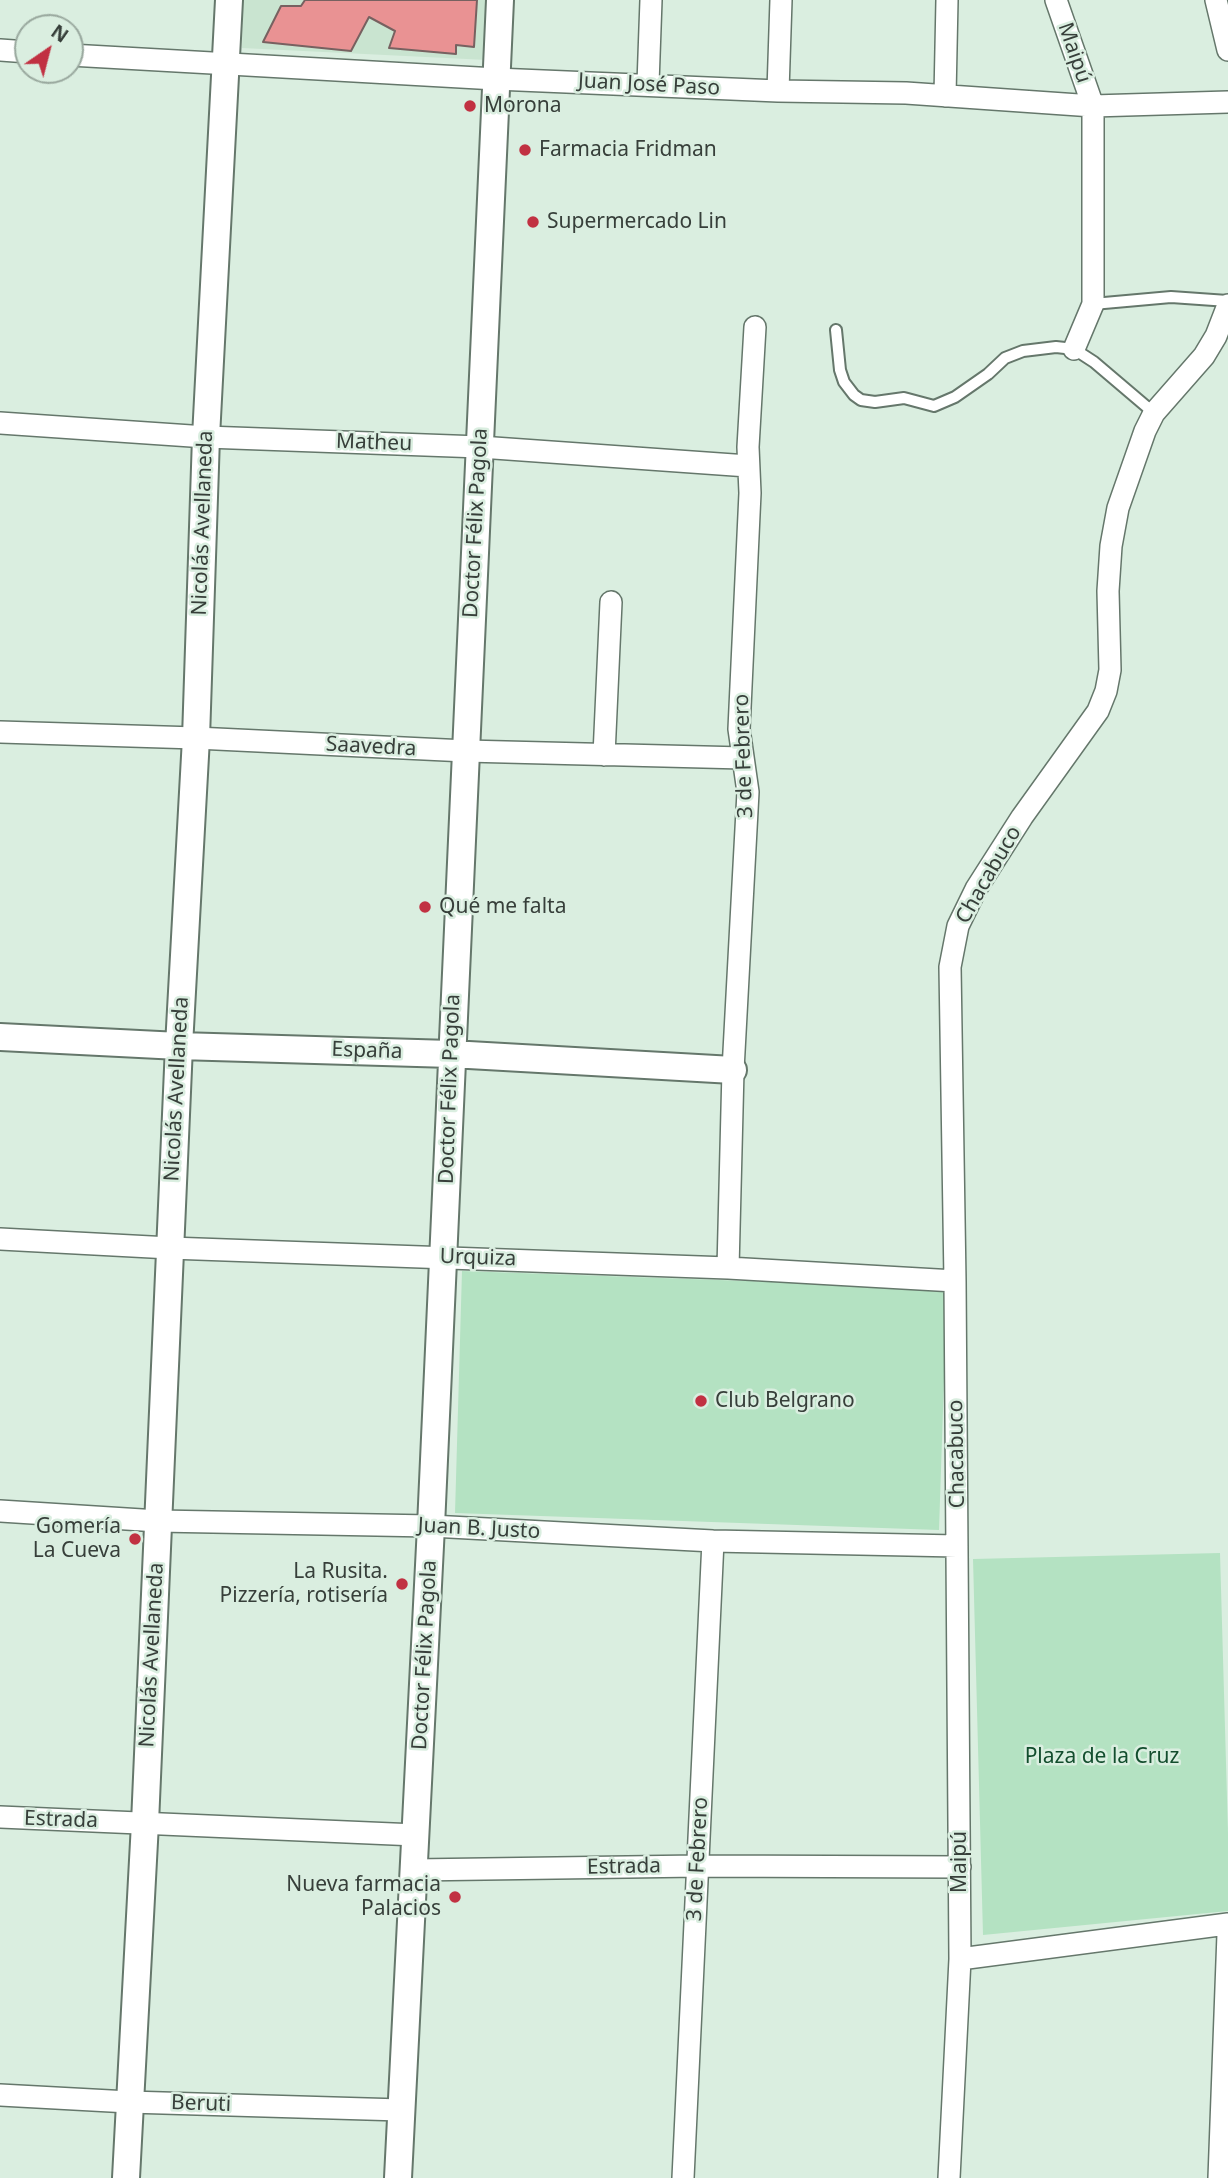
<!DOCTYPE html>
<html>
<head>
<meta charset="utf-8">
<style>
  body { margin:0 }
  #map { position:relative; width:1228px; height:2178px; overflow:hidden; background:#daeee0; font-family:"Noto Sans",sans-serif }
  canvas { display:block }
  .north { position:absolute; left:14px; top:14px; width:70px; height:70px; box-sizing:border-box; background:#daeee0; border:2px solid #99a89e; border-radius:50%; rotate:35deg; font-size:19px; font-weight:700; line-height:28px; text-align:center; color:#373f3a }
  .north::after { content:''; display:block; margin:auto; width:24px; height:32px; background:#c13142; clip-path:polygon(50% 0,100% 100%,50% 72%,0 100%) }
</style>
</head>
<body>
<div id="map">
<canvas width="1228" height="2178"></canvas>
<div class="north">N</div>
</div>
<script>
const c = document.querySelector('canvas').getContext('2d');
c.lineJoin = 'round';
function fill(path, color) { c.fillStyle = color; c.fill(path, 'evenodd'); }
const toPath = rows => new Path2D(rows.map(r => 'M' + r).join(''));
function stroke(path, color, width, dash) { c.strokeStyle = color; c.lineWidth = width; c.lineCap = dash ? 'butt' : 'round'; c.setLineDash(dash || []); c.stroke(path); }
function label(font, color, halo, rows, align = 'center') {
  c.font = font + ' "Noto Sans",sans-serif'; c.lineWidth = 5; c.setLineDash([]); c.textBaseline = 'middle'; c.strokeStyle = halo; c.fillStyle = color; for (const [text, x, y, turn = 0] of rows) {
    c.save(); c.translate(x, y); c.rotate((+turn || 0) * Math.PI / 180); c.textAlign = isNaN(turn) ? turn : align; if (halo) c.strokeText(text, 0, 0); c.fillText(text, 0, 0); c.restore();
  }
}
fill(toPath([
  [243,0,490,0,487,60,242,48]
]), '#c9e4d0');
fill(toPath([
  [462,1271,947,1288,939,1530,455,1513],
  [1220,1553,1228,1833,1228,1911,983,1935,973,1559]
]), '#b4e2c2');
const building = toPath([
  [305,0,477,0,474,47,456,45,456,54,389,48,395,31,369,17,351,51,263,42,281,6,301,6,305,0]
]);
fill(building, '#e99293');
stroke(building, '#776160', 2);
const service = toPath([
  [1093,304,1171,297,1228,301],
  [836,330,840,370,844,382,854,395,861,400,875,402,904,398,934,406,955,397,988,374,1005,358,1023,351,1056,347,1074,349,1094,362,1154,413]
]);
const minor = toPath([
  [1056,0,1093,106,1093,304,1074,349],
  [1216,0,1228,50],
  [0,50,28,52],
  [70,55,496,79,778,91,906,93,1093,106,1228,102],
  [648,84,651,0],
  [778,91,781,0],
  [945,96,947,0],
  [0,423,206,437,480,447,748,466],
  [0,732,196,738,466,751,743,758],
  [604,755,611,602],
  [0,1239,170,1248,728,1268,955,1281],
  [728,1268,733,1070,748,792,739,729,750,493,748,447,755,327],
  [0,1511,158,1521,431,1526,713,1541,957,1546],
  [0,1817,416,1835],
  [414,1870,698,1866,960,1867],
  [960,1959,1228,1924],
  [0,2095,129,2102,401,2110],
  [683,2178,713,1541],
  [949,2178,960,1959,955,1281,950,967,958,926,976,889,1022,817,1098,711,1106,691,1110,670,1108,591,1111,546,1118,508,1145,431,1154,413,1204,356,1216,336,1228,305],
  [1219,2178,1228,1934]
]);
const tertiary = toPath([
  [0,1037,179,1046,451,1054,733,1070],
  [126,2178,145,1823,179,1046,196,738,206,437,229,0],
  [398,2178,431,1526,500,0]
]);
stroke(service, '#65776b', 14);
stroke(minor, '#65776b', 24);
stroke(tertiary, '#65776b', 30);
stroke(service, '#fff', 10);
stroke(minor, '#fff', 21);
stroke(tertiary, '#fff', 26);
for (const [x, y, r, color] of [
  [470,106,7,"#c13142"],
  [525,150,7,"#c13142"],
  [533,222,7,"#c13142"],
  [425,907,7,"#c13142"],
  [701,1401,7,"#c13142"],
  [135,1539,7,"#c13142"],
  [402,1584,7,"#c13142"],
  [455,1897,7,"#c13142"]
]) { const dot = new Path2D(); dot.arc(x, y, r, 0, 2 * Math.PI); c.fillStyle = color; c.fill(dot); stroke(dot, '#daeee0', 2.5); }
label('21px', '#373f3a', '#daeee0', [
  ["Maipú",1074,53,71],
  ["Juan José Paso",649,85,3],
  ["Matheu",374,443,2],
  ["Nicolás Avellaneda",203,523,-88],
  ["Doctor Félix Pagola",476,523,-87],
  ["Saavedra",371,747,3],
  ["3 de Febrero",744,756,-92],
  ["Chacabuco",989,875,-60],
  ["España",367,1051,2],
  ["Nicolás Avellaneda",177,1089,-87],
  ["Doctor Félix Pagola",450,1089,-88],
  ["Urquiza",478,1258,2],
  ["Chacabuco",957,1454,-91],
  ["Juan B. Justo",479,1529,3],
  ["Nicolás Avellaneda",152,1655,-87],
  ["Doctor Félix Pagola",425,1655,-87],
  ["Estrada",61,1820,2],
  ["3 de Febrero",698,1859,-87],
  ["Maipú",960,1862,-90],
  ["Estrada",624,1867,-1],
  ["Beruti",201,2104,2]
]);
label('21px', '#373f3a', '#daeee0', [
  ["Morona",484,106],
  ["Farmacia Fridman",539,150],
  ["Supermercado Lin",547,222],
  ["Qué me falta",439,907],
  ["Club Belgrano",715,1401],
  ["Gomería",121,1527,"right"],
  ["La Cueva",121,1551,"right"],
  ["La Rusita.",388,1572,"right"],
  ["Pizzería, rotisería",388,1596,"right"],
  ["Nueva farmacia",441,1885,"right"],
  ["Palacios",441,1909,"right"]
], 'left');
label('21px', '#124d2d', '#daeee0', [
  ["Plaza de la Cruz",1102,1757]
]);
</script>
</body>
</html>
